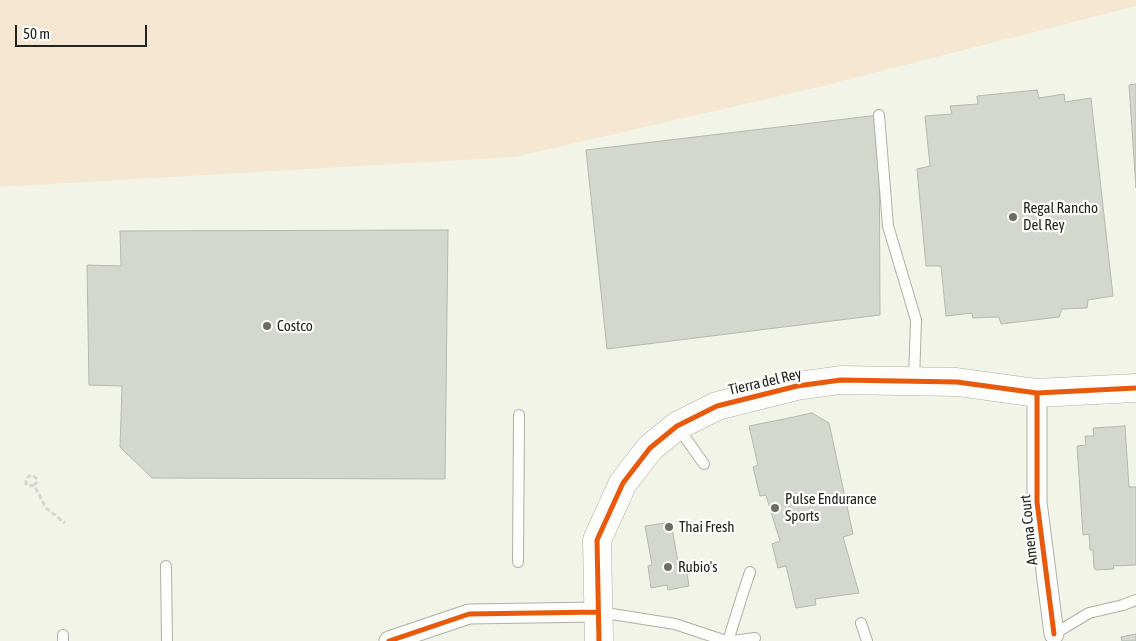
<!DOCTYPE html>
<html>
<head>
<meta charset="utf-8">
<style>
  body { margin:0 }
  #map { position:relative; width:1136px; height:641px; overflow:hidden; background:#f2f4e7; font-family:"Asap Condensed",sans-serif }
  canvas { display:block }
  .scale { position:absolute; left:15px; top:25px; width:132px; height:22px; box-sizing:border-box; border:2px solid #22241b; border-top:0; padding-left:6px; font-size:15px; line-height:18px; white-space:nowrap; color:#22241b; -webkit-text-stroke:4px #fff; paint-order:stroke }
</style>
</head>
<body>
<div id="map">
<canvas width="1136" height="641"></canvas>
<div class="scale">50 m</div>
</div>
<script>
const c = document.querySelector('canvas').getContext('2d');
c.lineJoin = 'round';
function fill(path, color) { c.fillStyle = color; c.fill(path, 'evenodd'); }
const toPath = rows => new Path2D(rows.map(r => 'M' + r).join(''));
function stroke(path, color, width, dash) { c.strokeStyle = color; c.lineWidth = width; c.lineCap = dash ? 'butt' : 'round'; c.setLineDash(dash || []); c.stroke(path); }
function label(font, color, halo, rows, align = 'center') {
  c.font = font + ' "Asap Condensed",sans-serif'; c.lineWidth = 4.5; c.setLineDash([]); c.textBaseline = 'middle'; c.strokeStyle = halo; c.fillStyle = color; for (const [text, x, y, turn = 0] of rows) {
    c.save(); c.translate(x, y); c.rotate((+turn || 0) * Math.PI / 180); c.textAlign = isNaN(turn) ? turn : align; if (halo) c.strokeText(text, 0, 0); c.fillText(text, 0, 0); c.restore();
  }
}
fill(toPath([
  [0,0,1136,0,1136,6,823,86,515,157,0,187]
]), '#f6e7d3');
const building = toPath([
  [1136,84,1136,188,1129,85,1136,84],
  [1037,90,1039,98,1064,94,1065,102,1091,98,1113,296,1088,300,1087,308,1062,309,1059,317,1001,324,999,317,973,318,972,313,946,316,941,266,926,266,917,169,930,166,925,116,952,114,950,106,978,104,977,96,1037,90],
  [879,115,880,315,607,349,586,150,879,115],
  [448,230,445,479,152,478,120,447,122,386,89,385,87,265,121,266,120,231,448,230],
  [812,413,829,423,853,534,843,537,859,593,815,599,816,605,796,608,786,566,778,568,772,544,780,541,766,495,760,496,753,467,758,465,749,426,784,419,812,413],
  [1125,426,1129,487,1136,487,1136,565,1113,566,1114,569,1096,570,1094,568,1093,550,1090,550,1089,534,1083,535,1077,446,1086,445,1085,436,1094,436,1093,428,1125,426],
  [671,522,679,568,686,567,689,586,668,590,667,585,651,588,648,566,652,565,645,526,671,522],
  [1136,634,1136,641,1122,641,1121,637,1136,634]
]);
fill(building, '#d3d7ce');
stroke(building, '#b4b8af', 1);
const lane = toPath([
  [879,115,888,226,916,320,914,380],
  [677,426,704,464],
  [518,562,519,415],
  [166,566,167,641],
  [599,612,675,624,726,641],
  [861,623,867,641],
  [1054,634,1089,613,1123,605,1136,600],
  [63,641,63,635],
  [728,641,742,596,750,572],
  [732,641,755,638]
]);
const street = toPath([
  [1037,393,1037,502,1054,634],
  [389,641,469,614,598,612]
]);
const secondary = toPath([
  [599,641,597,540,623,483,650,448,677,426,717,406,797,386,841,380,957,382,1037,393,1136,388]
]);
stroke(lane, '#afb0a7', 12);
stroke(street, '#afb0a7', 21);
stroke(secondary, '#afb0a7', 29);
stroke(toPath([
  [34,485,29,486,26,484,26,479,28,477,32,475,36,478,37,482,34,485,46,508,65,523]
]), '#d6d6d3', 3, [5, 2.5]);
stroke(lane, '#fdfdfb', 10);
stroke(street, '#fdfdfb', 19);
stroke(secondary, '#fdfdfb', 28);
stroke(toPath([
  [1037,393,1037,502,1054,634],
  [389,641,469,614,598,612],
  [599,641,597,540,623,483,650,448,677,426,717,406,797,386,841,380,957,382,1037,393,1136,388]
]), '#e8590c', 5);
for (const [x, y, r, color] of [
  [1013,217,5,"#6b6d62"],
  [267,326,5,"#6b6d62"],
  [775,508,5,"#6b6d62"],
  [669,527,5,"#6b6d62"],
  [668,567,5,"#6b6d62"]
]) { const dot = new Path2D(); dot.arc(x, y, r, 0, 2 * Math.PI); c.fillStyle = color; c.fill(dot); stroke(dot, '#fff', 2); }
label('15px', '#22241b', '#fff', [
  ["Regal Rancho",1023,208],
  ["Del Rey",1023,225],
  ["Costco",277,326],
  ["Pulse Endurance",785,499],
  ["Sports",785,516],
  ["Thai Fresh",679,527],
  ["Rubio's",678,567]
], 'left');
label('15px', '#22241b', '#fff', [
  ["Tierra del Rey",765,382,-13],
  ["Amena Court",1029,530,-96]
]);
</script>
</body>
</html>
